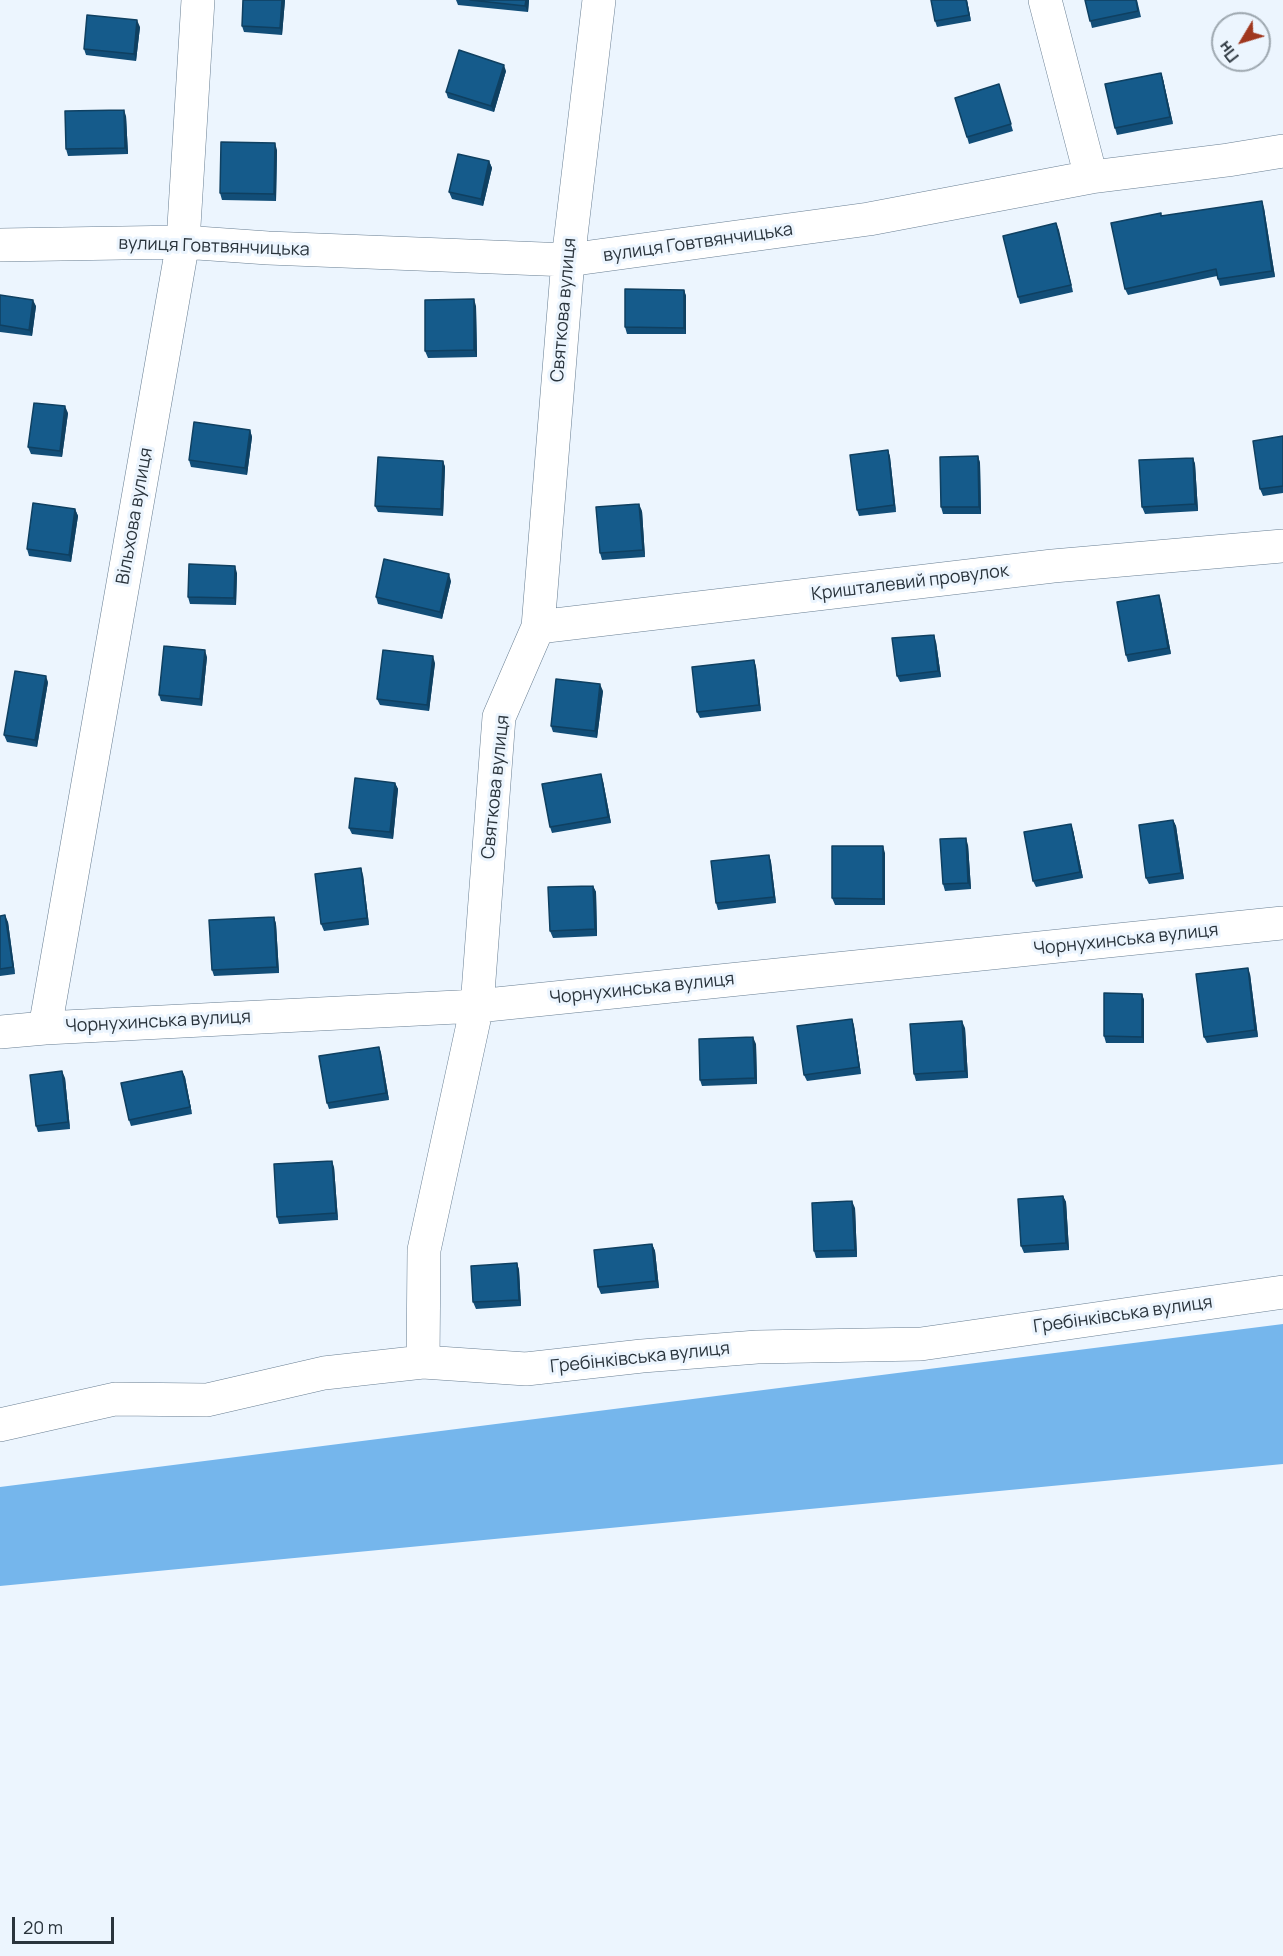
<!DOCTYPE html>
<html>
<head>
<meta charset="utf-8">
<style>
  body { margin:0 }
  #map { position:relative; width:1283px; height:1956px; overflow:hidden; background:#ecf5fe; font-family:Manrope,sans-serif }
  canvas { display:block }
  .north { position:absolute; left:1211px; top:12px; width:60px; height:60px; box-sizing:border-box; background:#ecf5fe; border:2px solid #9ea8b0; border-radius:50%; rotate:232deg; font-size:16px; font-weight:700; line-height:24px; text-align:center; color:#2a343c }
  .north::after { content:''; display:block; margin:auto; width:21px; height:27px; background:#a0371e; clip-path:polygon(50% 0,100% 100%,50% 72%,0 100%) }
  .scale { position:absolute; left:12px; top:1917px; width:102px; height:27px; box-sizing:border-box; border:3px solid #2a343c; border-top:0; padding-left:8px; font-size:18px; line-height:21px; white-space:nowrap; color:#2a343c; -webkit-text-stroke:4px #ecf5fe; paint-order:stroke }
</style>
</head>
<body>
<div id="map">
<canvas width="1283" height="1956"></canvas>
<div class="north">Пн</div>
<div class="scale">20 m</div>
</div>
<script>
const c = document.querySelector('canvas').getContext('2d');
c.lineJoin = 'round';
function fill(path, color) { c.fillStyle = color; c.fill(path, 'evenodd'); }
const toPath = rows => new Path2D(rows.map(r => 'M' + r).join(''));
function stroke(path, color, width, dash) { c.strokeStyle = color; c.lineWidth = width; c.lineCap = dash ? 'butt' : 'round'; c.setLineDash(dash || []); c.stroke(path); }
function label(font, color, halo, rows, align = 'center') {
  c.font = font + ' Manrope,sans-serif'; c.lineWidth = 6; c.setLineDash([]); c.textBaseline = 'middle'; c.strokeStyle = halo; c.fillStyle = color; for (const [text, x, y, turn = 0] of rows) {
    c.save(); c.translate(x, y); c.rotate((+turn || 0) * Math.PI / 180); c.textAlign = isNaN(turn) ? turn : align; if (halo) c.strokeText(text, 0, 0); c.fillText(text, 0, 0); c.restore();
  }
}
fill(toPath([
  [1283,1324,1283,1464,0,1586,0,1487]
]), '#75b6ec');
const street = toPath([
  [1045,0,1091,177],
  [0,245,183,242,268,248,568,260,869,219,1091,177,1228,160,1283,151],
  [538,627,1053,566,1283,546],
  [45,1028,183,242,198,0],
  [0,1032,45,1028,477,1006,1283,923],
  [423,1362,424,1250,477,1006,499,717,538,627,568,260,599,0],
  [0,1425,115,1399,207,1400,324,1373,423,1362,526,1369,642,1356,757,1347,921,1344,1283,1292]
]);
stroke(street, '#697f93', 34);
stroke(street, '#fff', 33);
fill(toPath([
  [243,0,285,0,282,35,244,32,242,26],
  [456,0,529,0,528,12,458,5],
  [931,0,967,0,971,21,937,27,935,21],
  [1085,0,1137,0,1141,17,1092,28],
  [140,27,136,61,86,55,84,49],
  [506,71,494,112,448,98,446,92],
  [1161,73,1163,79,1173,124,1117,135,1115,128],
  [1001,91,1013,131,969,144,967,137],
  [126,116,128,154,68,156,66,149],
  [277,150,276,201,222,200,220,193],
  [489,161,492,168,483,206,452,199,449,192],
  [1264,208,1275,277,1220,286,1217,276,1128,295,1125,289,1162,216],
  [1056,223,1073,292,1020,304,1018,297],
  [684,290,686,296,686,334,627,334,625,327],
  [0,295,36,306,32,336,0,332],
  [476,306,477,357,428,358,425,351],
  [68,413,62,457,31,454,28,447],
  [250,430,252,437,247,475,191,467,189,460],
  [1283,436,1283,493,1263,496,1260,489],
  [888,450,890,457,896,512,859,516,857,510],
  [978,456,980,463,981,514,943,514,941,507],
  [1193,458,1195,464,1198,511,1145,514,1142,507],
  [443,461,445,467,443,516,378,512,375,506],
  [75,509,78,516,71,562,29,556,27,549],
  [642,511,645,557,602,560,600,553],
  [237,573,236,605,190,604,188,597],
  [451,581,442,619,378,604,376,597],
  [1161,601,1171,654,1128,662,1126,655],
  [936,642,941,677,900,682,897,676],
  [207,657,202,706,161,701,159,695],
  [754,660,756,667,761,711,700,718,697,712],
  [435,663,429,711,380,705,377,699],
  [48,682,37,747,7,742,4,735],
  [603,691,597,738,553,732,551,726],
  [603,781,611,823,552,833,550,827],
  [395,783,398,789,393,839,352,834,349,828],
  [1173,820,1176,826,1184,879,1149,884,1146,878],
  [1073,830,1083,878,1036,887,1033,881],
  [968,845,971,889,945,891,943,884],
  [885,853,885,905,835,905,832,898],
  [769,855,771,862,776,903,718,910,716,903],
  [363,875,369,925,324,931,321,924],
  [593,886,596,892,597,936,553,938,550,931],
  [0,916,8,922,15,974,0,976],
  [274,917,276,924,279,973,214,976,212,970],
  [1250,974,1258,1037,1207,1043,1204,1037],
  [1142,994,1144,1000,1144,1043,1106,1043,1104,1036],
  [852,1019,854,1026,861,1074,807,1081,804,1075],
  [965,1028,968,1078,916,1081,914,1074],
  [756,1044,757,1084,702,1086,700,1080],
  [379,1047,381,1053,389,1100,329,1109,327,1103],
  [182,1071,185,1077,192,1114,131,1126,129,1120],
  [65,1078,70,1129,38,1132,36,1126],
  [334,1167,338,1220,279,1224,277,1217],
  [1063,1196,1066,1202,1069,1250,1024,1253,1021,1246],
  [855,1208,857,1257,816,1258,814,1251],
  [652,1244,655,1251,659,1288,601,1294,598,1287],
  [517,1263,519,1270,521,1306,476,1309,473,1302]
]), '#124e78');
fill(toPath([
  [282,0,285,0,282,35,280,28],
  [526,0,529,0,528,12,525,6],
  [966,0,967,0,971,21,969,15],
  [137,20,140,27,136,61,134,54],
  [504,65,506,71,494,112,491,106],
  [1161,73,1163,79,1173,124,1170,117],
  [124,110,126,116,128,154,125,148],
  [275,143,277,150,276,201,274,194],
  [489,161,492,168,483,206,481,199],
  [1262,201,1264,208,1275,277,1272,271],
  [1056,223,1059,230,1073,292,1071,285],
  [684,290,686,296,686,334,684,328],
  [474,299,476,306,477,357,474,350],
  [33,300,36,306,32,336,29,330],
  [65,406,68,413,62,457,60,451],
  [250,430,252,437,247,475,245,468],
  [888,450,890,457,896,512,894,505],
  [978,456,980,463,981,514,979,507],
  [1193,458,1195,464,1198,511,1195,504],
  [443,461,445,467,443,516,441,509],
  [639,504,642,511,645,557,643,550],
  [75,509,78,516,71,562,69,555],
  [235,566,237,573,236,605,234,598],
  [449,574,451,581,442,619,440,612],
  [1159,595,1161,601,1171,654,1168,648],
  [934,635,936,642,941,677,938,671],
  [205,650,207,657,202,706,200,699],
  [433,656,435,663,429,711,427,705],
  [754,660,756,667,761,711,759,705],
  [46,676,48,682,37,747,35,740],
  [600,684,603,691,597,738,595,731],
  [601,774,603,781,611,823,608,817],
  [395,783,398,789,393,839,390,832],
  [1173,820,1176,826,1184,879,1181,873],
  [1071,824,1073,830,1083,878,1080,872],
  [966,838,968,845,971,889,968,883],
  [883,846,885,853,885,905,883,899],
  [769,855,771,862,776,903,774,897],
  [361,868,363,875,369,925,367,918],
  [593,886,596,892,597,936,595,929],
  [5,915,8,922,15,974,13,967],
  [274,917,276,924,279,973,277,967],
  [1248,968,1250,974,1258,1037,1255,1030],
  [1142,994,1144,1000,1144,1043,1142,1037],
  [852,1019,854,1026,861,1074,859,1067],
  [962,1021,965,1028,968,1078,965,1071],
  [753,1037,756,1044,757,1084,755,1078],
  [379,1047,381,1053,389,1100,386,1093],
  [62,1071,65,1078,70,1129,68,1122],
  [182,1071,185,1077,192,1114,190,1107],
  [332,1161,334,1167,338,1220,336,1213],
  [1063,1196,1066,1202,1069,1250,1066,1243],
  [852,1201,855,1208,857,1257,855,1250],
  [652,1244,655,1251,659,1288,656,1281],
  [517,1263,519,1270,521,1306,519,1300]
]), '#0f4061');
const building = toPath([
  [243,0,282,0,280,28,242,26,243,0],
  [470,0,526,0,525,6,470,0],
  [931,0,966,0,969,15,935,21,931,0],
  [1085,0,1136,0,1138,11,1090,21,1085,0],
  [87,15,137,20,134,54,84,49,87,15],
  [459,50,504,65,491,106,446,92,459,50],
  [1161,73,1170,117,1115,128,1105,84,1161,73],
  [999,84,1011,124,967,137,955,98,999,84],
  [124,110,125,148,66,149,65,111,124,110],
  [221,142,275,143,274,194,220,193,221,142],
  [458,154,489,161,481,199,449,192,458,154],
  [1262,201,1272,271,1218,279,1216,269,1125,289,1111,223,1161,213,1161,216,1262,201],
  [1056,223,1071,285,1018,297,1003,236,1056,223],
  [625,289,684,290,684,328,625,327,625,289],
  [0,295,33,300,29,330,0,325,0,295],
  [474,299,474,350,425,351,425,300,474,299],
  [34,403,65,406,60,451,28,447,34,403],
  [194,422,250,430,245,468,189,460,194,422],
  [1283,436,1283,486,1260,489,1253,441,1283,436],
  [888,450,894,505,857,510,850,455,888,450],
  [978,456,979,507,941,507,940,457,978,456],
  [378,457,443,461,441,509,375,506,378,457],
  [1193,458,1195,504,1142,507,1139,460,1193,458],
  [33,503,75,509,69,555,27,549,33,503],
  [639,504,643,550,600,553,596,507,639,504],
  [384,559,449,574,440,612,376,597,384,559],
  [189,564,235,566,234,598,188,597,189,564],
  [1159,595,1168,648,1126,655,1117,602,1159,595],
  [934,635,938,671,897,676,892,638,934,635],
  [164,646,205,650,200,699,159,695,164,646],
  [383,650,433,656,427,705,377,699,383,650],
  [754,660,759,705,697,712,692,667,754,660],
  [15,671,46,676,35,740,4,735,15,671],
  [556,679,600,684,595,731,551,726,556,679],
  [601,774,608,817,550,827,542,784,601,774],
  [355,778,395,783,390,832,349,828,355,778],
  [1173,820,1181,873,1146,878,1139,825,1173,820],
  [1071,824,1080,872,1033,881,1024,832,1071,824],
  [966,838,968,883,943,884,940,839,966,838],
  [832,846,883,846,883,899,832,898,832,846],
  [769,855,774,897,716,903,711,861,769,855],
  [361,868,367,918,321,924,315,874,361,868],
  [593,886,595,929,550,931,548,887,593,886],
  [5,915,13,967,0,969,0,916,5,915],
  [274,917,277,967,212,970,209,920,274,917],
  [1248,968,1255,1030,1204,1037,1196,974,1248,968],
  [1104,993,1142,994,1142,1037,1104,1036,1104,993],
  [852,1019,859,1067,804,1075,797,1026,852,1019],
  [962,1021,965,1071,914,1074,910,1024,962,1021],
  [753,1037,755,1078,700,1080,699,1039,753,1037],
  [379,1047,386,1093,327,1103,319,1056,379,1047],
  [62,1071,68,1122,36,1126,30,1075,62,1071],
  [182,1071,190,1107,129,1120,121,1083,182,1071],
  [332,1161,336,1213,277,1217,274,1164,332,1161],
  [1063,1196,1066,1243,1021,1246,1018,1199,1063,1196],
  [852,1201,855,1250,814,1251,812,1203,852,1201],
  [652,1244,656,1281,598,1287,594,1250,652,1244],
  [517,1263,519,1300,473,1302,471,1266,517,1263]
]);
fill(building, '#155b8b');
stroke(building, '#0f4061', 1.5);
label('18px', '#2a343c', '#ecf5fe', [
  ["вулиця Говтвянчицька",698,243,-8],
  ["вулиця Говтвянчицька",214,247,2],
  ["Святкова вулиця",564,310,-85],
  ["Вільхова вулиця",135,516,-80],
  ["Кришталевий провулок",910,583,-7],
  ["Святкова вулиця",496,787,-84],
  ["Чорнухинська вулиця",1126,940,-6],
  ["Чорнухинська вулиця",642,989,-6],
  ["Чорнухинська вулиця",158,1022,-3],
  ["Гребінківська вулиця",1123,1315,-8],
  ["Гребінківська вулиця",640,1358,-6]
]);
</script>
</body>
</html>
